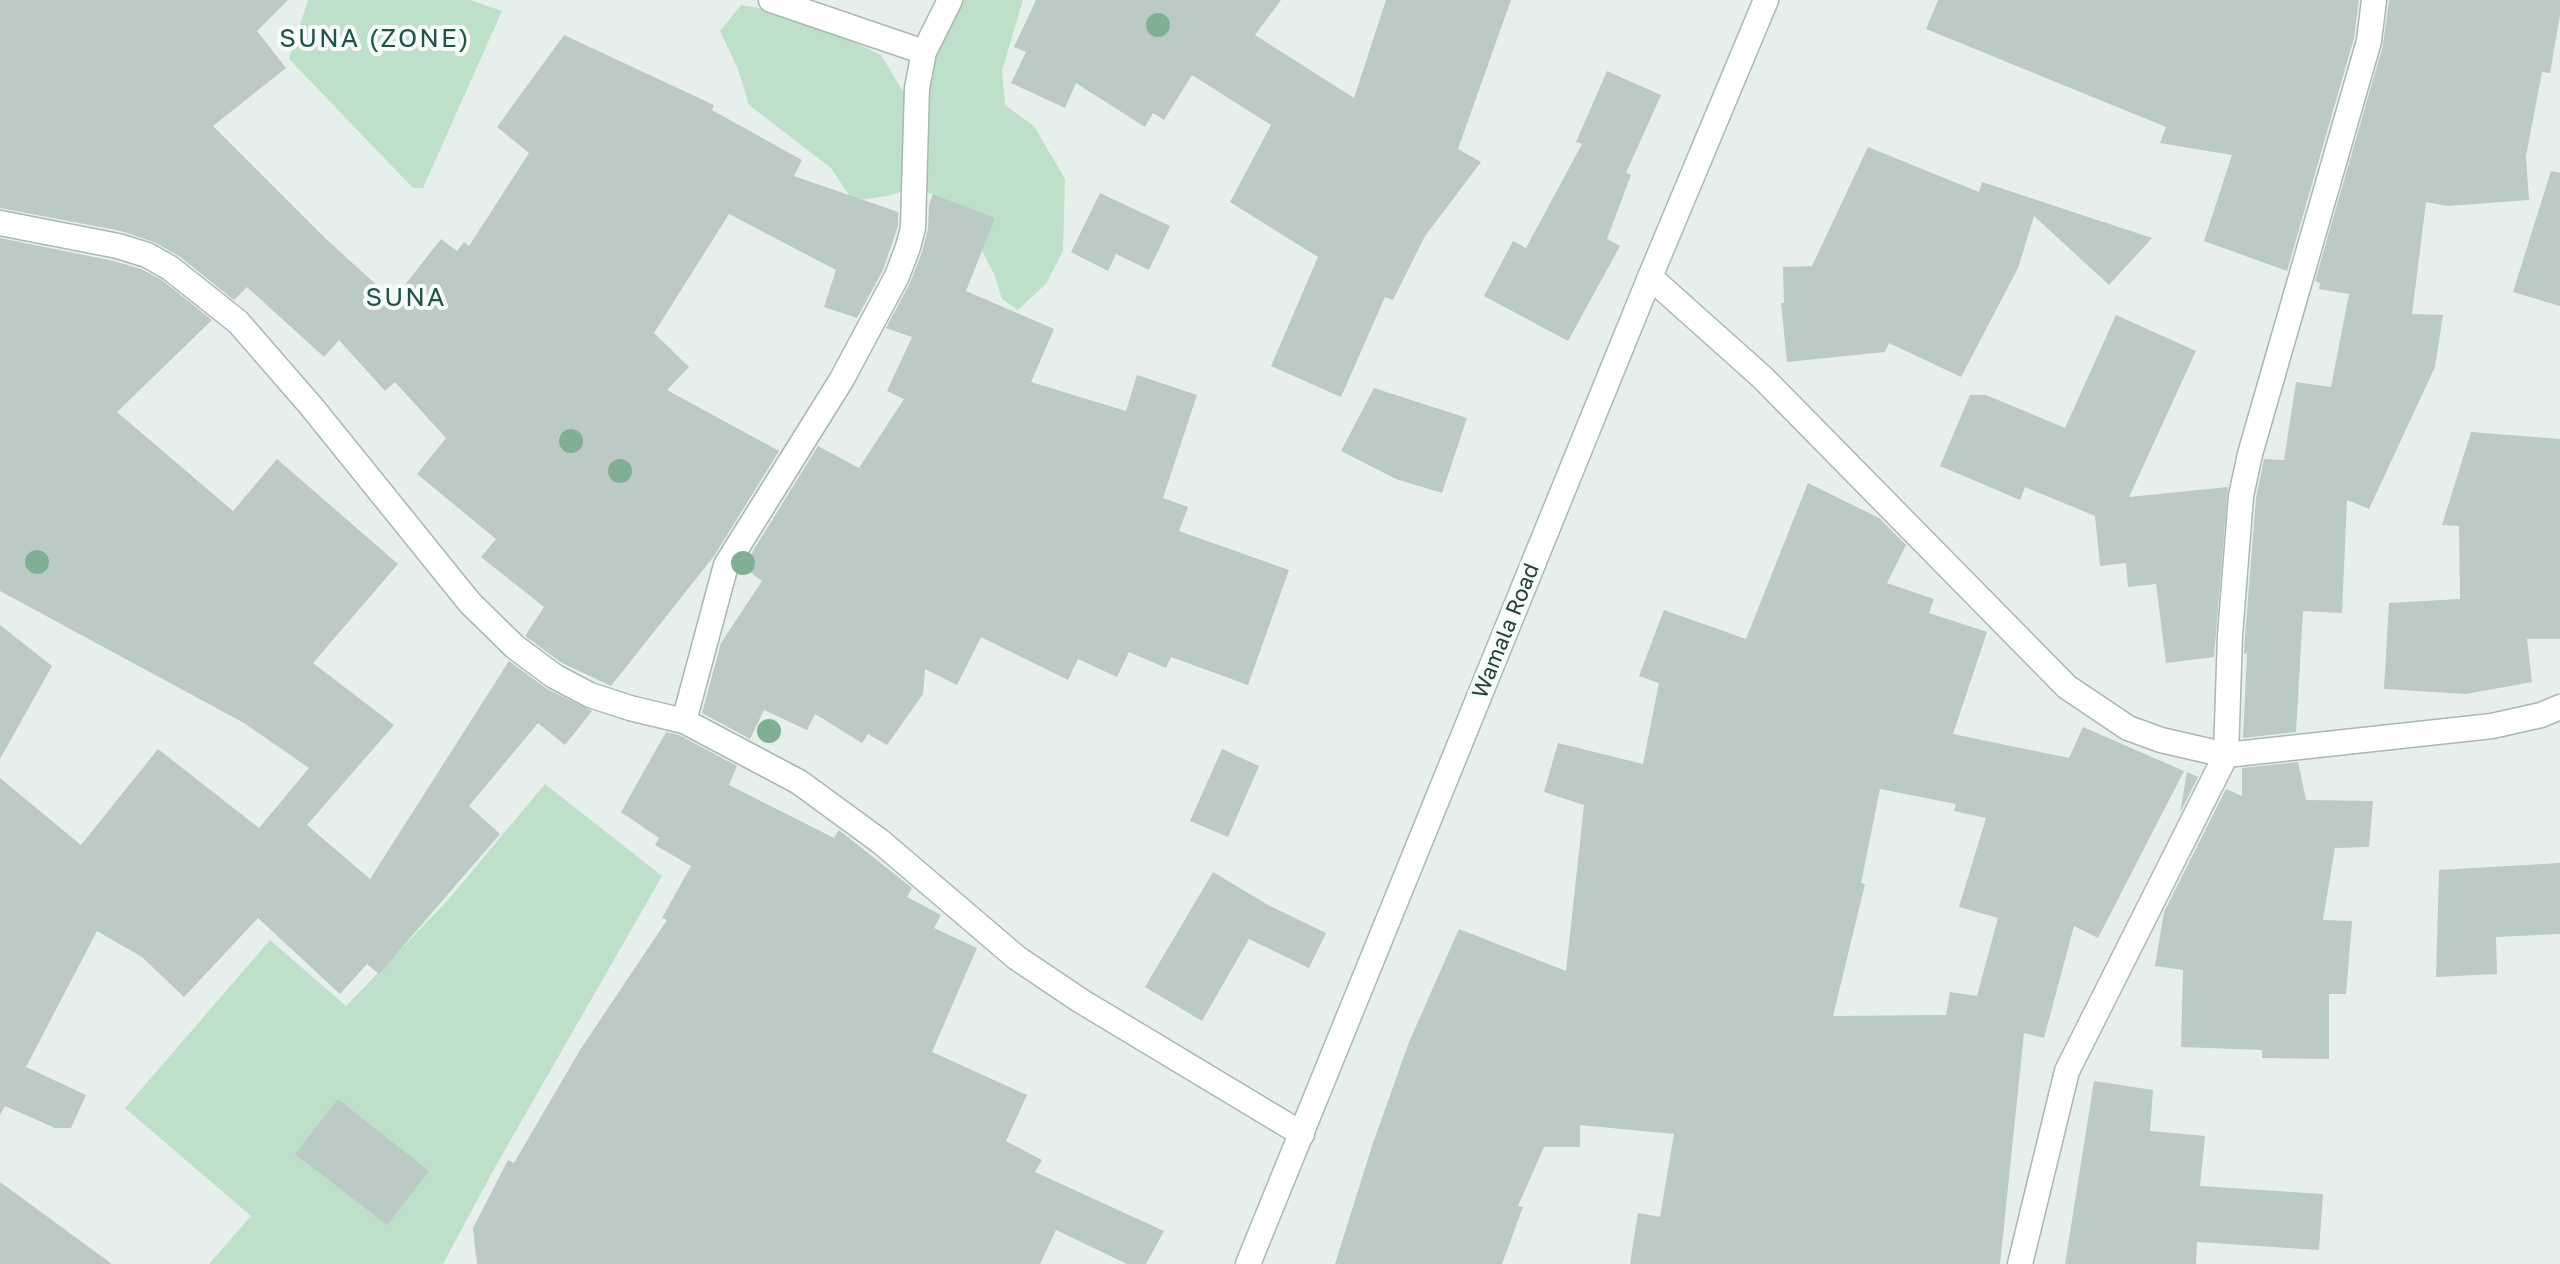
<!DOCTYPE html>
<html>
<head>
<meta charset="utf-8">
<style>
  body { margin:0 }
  canvas { display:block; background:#e6efeb }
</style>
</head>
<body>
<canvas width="2560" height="1264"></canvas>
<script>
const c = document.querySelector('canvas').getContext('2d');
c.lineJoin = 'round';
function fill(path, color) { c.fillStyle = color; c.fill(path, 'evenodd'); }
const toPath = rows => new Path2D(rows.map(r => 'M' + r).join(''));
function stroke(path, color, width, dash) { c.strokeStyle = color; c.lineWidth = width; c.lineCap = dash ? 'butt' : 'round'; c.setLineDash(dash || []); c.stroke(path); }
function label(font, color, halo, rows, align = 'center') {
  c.font = font + ' "Golos Text",sans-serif'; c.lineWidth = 8; c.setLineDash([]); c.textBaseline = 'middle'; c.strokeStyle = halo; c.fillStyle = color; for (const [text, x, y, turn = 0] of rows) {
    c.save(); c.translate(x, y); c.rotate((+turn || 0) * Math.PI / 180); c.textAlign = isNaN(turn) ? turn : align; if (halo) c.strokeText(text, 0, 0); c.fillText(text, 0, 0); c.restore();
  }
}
fill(toPath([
  [308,0,470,0,502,11,423,188,413,188,289,59],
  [949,0,1023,0,1002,71,1005,105,1034,126,1065,179,1063,251,1046,284,1018,310,1002,299,994,274,982,251,994,218,933,194,913,188,887,196,853,201,831,168,749,105,738,69,720,31,741,5,795,14,881,55,914,110],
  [545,784,662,876,494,1169,443,1264,209,1264,251,1216,125,1108,270,940,346,1006,448,900]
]), '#bfe0c8');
fill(toPath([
  [0,0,288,0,257,31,286,68,213,126,325,238,393,300,441,239,457,251,464,242,469,246,529,153,497,127,564,35,714,105,712,110,802,160,794,176,898,212,898,226,883,270,857,318,824,307,836,270,729,214,654,333,689,367,667,390,779,451,714,556,611,686,562,663,525,636,544,607,481,557,496,539,417,474,446,438,395,382,385,391,339,340,324,357,247,287,234,300,179,256,154,242,121,231,0,208],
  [1036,0,1281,0,1255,35,1354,98,1386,0,1511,0,1458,149,1481,162,1425,236,1393,300,1385,297,1341,397,1271,366,1318,257,1230,202,1271,125,1192,75,1164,120,1153,113,1145,127,1076,83,1065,108,1011,83,1026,52,1014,47],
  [1938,0,2359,0,2354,38,2287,271,2204,241,2232,155,2160,143,2166,127,1926,29],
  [2389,0,2560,0,2560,15,2550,73,2542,72,2526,156,2529,200,2448,206,2426,202,2412,314,2443,315,2435,367,2369,509,2347,500,2342,613,2303,611,2296,732,2243,738,2247,653,2244,654,2245,636,2256,498,2264,459,2284,460,2296,382,2331,387,2349,294,2319,289,2320,283,2315,281,2383,45],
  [1607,71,1661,95,1626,173,1631,175,1607,239,1620,246,1568,341,1484,296,1513,241,1526,248,1582,144,1576,142],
  [1868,147,1979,192,1982,182,2152,238,2109,285,2034,216,2018,268,1961,377,1889,343,1885,352,1787,362,1781,303,1784,303,1783,267,1812,266],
  [2551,171,2560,173,2560,306,2513,292],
  [1100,193,1170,226,1149,270,1116,254,1108,271,1071,252],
  [933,194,995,218,966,291,1054,329,1031,382,1126,411,1137,375,1197,395,1163,498,1188,507,1179,531,1289,570,1248,685,1171,657,1166,668,1129,652,1117,677,1078,659,1068,680,981,637,957,685,925,669,923,694,887,745,868,734,862,743,815,714,807,730,764,710,750,739,702,713,721,643,762,581,743,567,818,446,859,468,904,399,887,391,912,337,886,328,910,283,922,252,928,229,929,205],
  [0,238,114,261,141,269,162,280,212,320,117,412,233,511,277,459,398,564,313,663,394,725,307,825,370,879,509,661,547,689,592,711,565,745,538,723,469,806,500,834,379,974,367,964,340,994,258,918,184,997,142,957,97,931,26,1067,86,1095,71,1128,55,1128,5,1106,0,1115,0,778,81,845,158,749,259,828,309,768,244,723,0,591],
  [2116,315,2196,351,2129,497,2228,487,2214,657,2166,663,2156,584,2128,587,2126,563,2100,566,2095,516,2025,487,2020,500,1940,466,1970,395,1986,395,2065,428],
  [1374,388,1467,418,1442,493,1396,479,1341,451],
  [2471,432,2560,439,2560,639,2527,639,2532,682,2466,694,2384,689,2389,603,2460,599,2459,526,2442,525],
  [1808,483,1879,518,1906,545,1887,583,1934,599,1929,613,1987,632,1953,734,2069,758,2083,727,2184,771,2098,938,2074,926,2044,1038,2024,1033,2000,1264,1630,1264,1638,1213,1660,1217,1674,1134,1580,1125,1580,1147,1544,1147,1518,1206,1523,1207,1502,1264,1335,1264,1372,1146,1409,1042,1459,929,1566,971,1584,805,1544,792,1558,743,1643,764,1659,683,1639,676,1664,610,1746,639],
  [1880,789,1956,804,1954,811,1986,818,1959,907,1998,918,1977,996,1950,992,1946,1015,1833,1016,1865,884,1861,883],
  [0,625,52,666,0,759],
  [666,732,679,735,737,766,729,785,834,838,839,830,912,888,907,897,941,915,934,928,977,948,932,1052,1027,1095,1006,1141,1042,1160,1035,1172,1164,1231,1146,1264,1127,1264,1056,1230,1040,1264,477,1264,473,1228,508,1160,514,1163,580,1050,667,920,662,918,691,866,655,845,659,838,621,812],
  [1222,749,1259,766,1228,837,1190,821],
  [2298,762,2306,800,2373,801,2369,847,2335,848,2323,920,2352,921,2346,994,2329,994,2329,1059,2262,1058,2262,1050,2181,1047,2183,970,2155,966,2164,912,2226,789,2242,796,2242,768],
  [2187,772,2198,777,2180,813],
  [2560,863,2560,934,2496,937,2497,974,2436,977,2439,870],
  [1213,872,1268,905,1326,933,1309,968,1249,939,1202,1021,1145,987],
  [2094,1081,2153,1090,2150,1131,2205,1136,2200,1186,2323,1194,2319,1250,2197,1242,2196,1264,2065,1264],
  [338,1099,429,1171,387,1225,295,1154],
  [0,1182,112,1264,0,1264]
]), '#bbcac4');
const street = toPath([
  [771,0,924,52,950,0],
  [2374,0,2369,41,2250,454,2241,496,2230,635,2226,755,2492,726,2541,715,2560,707],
  [0,223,118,246,147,255,170,268,238,322,311,406,470,603,515,647,554,676,590,695,630,708,684,721,799,782,881,842,1017,958,1081,1001,1302,1134],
  [1650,277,1763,378,2067,687,2128,728,2161,740,2226,755,2067,1071,2020,1264],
  [684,721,726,565,842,379,897,276,908,247,913,228,917,88,924,52]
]);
const secondary = toPath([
  [1248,1264,1650,277,1766,0]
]);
stroke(street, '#a8b8b2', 27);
stroke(secondary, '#a4bbb3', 27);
stroke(street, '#fff', 24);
stroke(secondary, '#fff', 24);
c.fillStyle = '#80af93';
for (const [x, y] of [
  [1158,25],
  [571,441],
  [620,471],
  [37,562],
  [743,563],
  [769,731]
]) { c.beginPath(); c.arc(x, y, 12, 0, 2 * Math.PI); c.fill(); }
label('22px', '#24423a', '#f7fbf9', [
  ["Wamala Road",1506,631,-68]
]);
c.letterSpacing = '2px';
label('26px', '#1f5548', '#f7fbf9', [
  ["SUNA (ZONE)",375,39],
  ["SUNA",406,298]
]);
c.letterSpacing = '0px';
</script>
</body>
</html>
